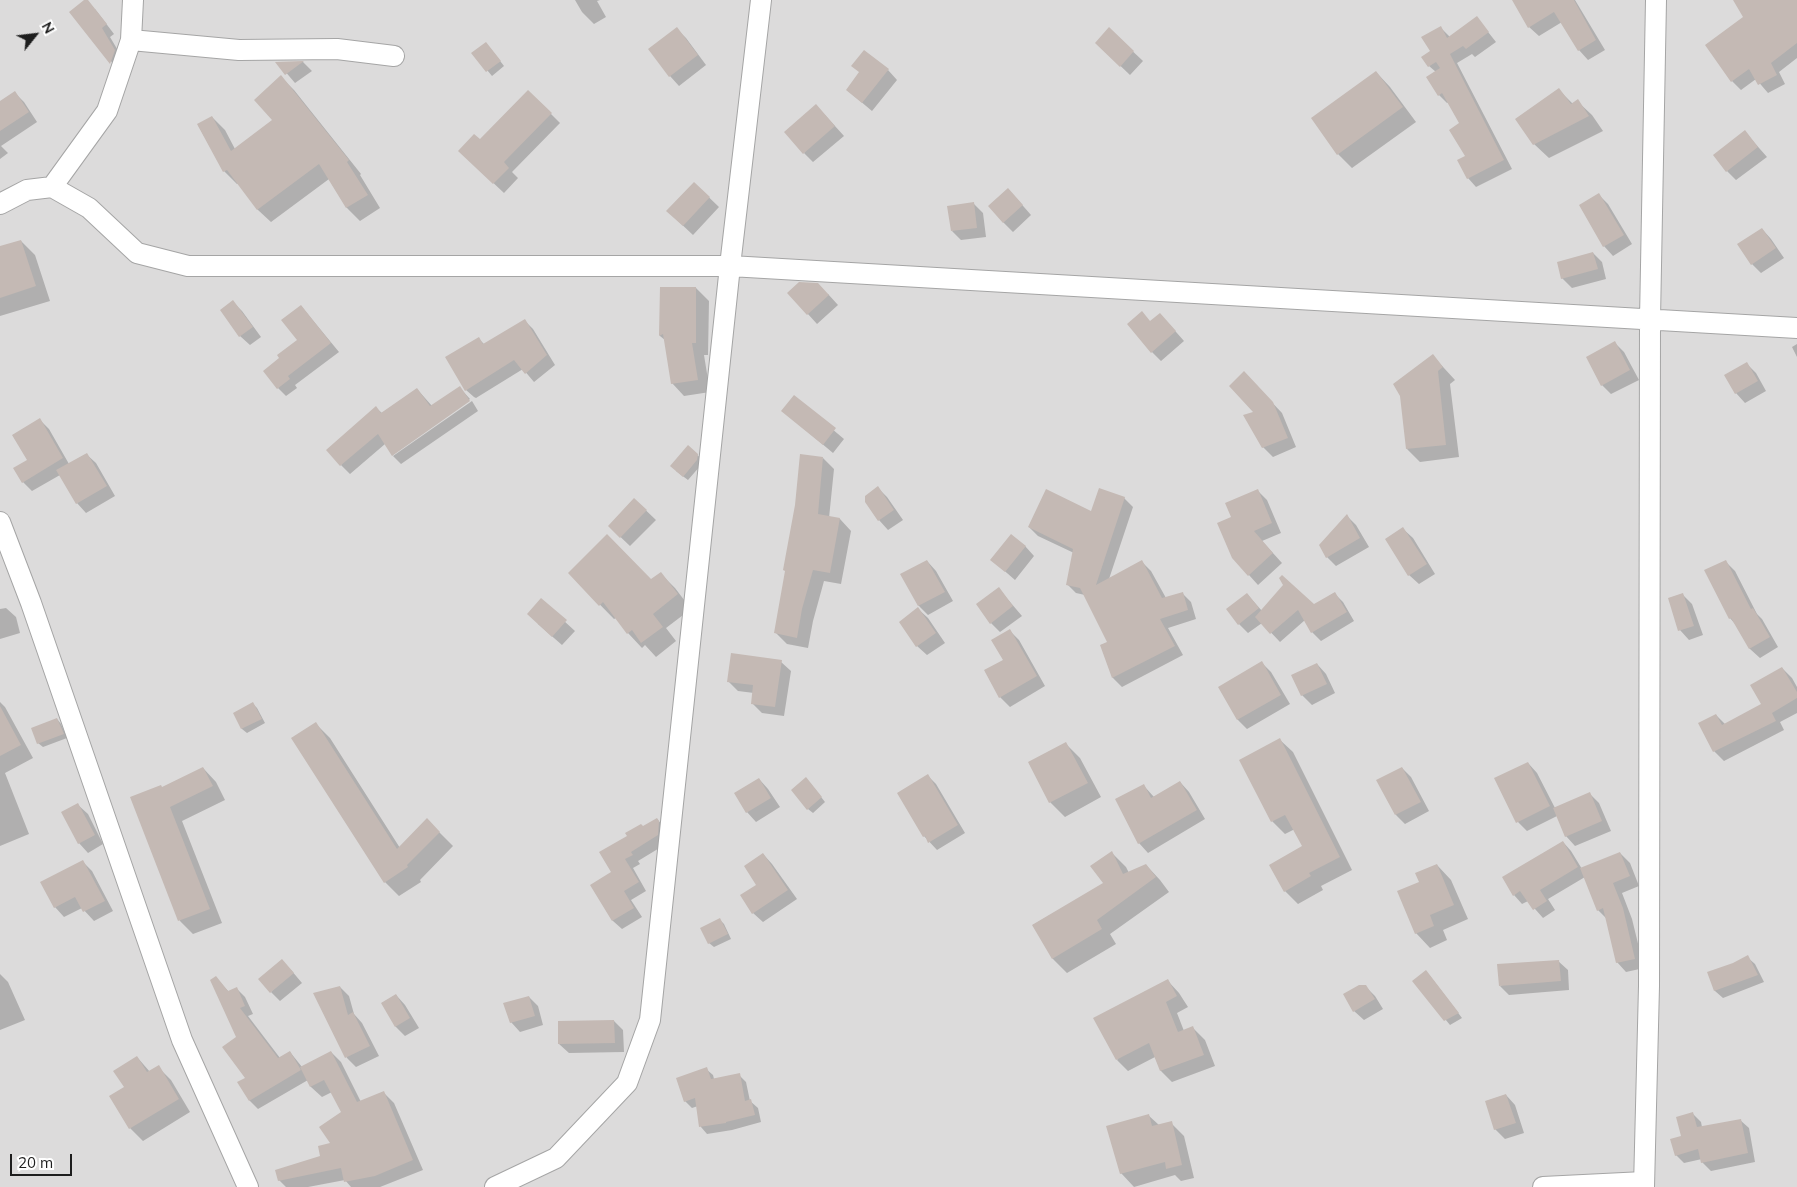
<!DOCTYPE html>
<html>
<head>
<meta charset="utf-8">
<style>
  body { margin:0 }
  #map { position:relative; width:1797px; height:1187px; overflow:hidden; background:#efeae4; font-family:Mulish,sans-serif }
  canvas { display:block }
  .north { position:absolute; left:10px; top:10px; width:50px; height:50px; -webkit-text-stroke:4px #fff; paint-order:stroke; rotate:61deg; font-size:14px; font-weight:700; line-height:20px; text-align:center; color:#1e1e1e }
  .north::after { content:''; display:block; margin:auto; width:18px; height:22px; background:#1e1e1e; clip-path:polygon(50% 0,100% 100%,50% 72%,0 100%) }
  .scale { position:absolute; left:10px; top:1154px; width:62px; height:22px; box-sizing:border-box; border:2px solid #1e1e1e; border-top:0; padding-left:6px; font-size:15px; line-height:18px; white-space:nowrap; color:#1e1e1e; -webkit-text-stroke:4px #fff; paint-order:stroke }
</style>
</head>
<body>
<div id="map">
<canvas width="1797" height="1187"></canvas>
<div class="north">N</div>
<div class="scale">20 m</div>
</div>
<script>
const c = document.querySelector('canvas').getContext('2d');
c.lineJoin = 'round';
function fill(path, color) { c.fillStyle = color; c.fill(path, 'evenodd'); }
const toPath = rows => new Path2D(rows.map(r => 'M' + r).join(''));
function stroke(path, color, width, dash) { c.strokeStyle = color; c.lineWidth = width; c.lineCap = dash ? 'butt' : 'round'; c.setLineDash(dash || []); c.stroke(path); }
fill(toPath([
  [0,0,1797,0,1797,1187,0,1187]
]), '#dcdbdb');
fill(toPath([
  [575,0,600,0,597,1,606,17,594,24,582,12],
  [1524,0,1575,0,1605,50,1588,60,1579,50,1562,22,1539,36,1529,27],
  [1734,0,1797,0,1797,58,1779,72,1785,84,1768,93,1756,79,1741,90,1732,81,1706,45,1745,17],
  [95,9,114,34,110,37,123,59,119,71,71,12],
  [1477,18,1496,42,1475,57,1472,54,1457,63,1512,169,1476,187,1468,178,1466,157,1461,123,1449,102,1447,103,1439,95,1436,72,1429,66,1431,51,1441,28,1450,37],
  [677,29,686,38,706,65,679,86,670,76,650,50],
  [1109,29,1143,61,1130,75,1106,52],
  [490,48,504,66,492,76,473,53],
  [303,62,312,71,295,83,278,63],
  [888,70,897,80,872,111,847,90],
  [1376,72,1390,87,1416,122,1352,168,1338,154],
  [281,77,294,90,361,174,360,175,380,208,360,221,347,208,329,179,271,222,258,210,239,183,237,184,224,171,198,125,212,117,225,130,235,149,274,120],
  [1559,90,1573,104,1577,101,1592,115,1603,131,1549,158,1534,144],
  [528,91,560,123,512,172,518,178,504,193,469,160,480,141],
  [15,93,24,102,37,122,1,146,8,153,0,159,0,102],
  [825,115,844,136,813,162,804,153],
  [1745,132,1767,157,1736,180,1727,171],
  [694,183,719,207,693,235,677,220],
  [1599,195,1608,204,1632,244,1613,256,1604,246],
  [1017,199,1031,215,1013,232,1003,222],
  [973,203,983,213,986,237,961,240,952,231],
  [1762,229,1771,239,1784,258,1761,273,1752,264],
  [21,241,35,255,50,301,0,316,0,248],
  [1593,253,1602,262,1606,279,1572,288,1562,278],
  [661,288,696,288,709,301,708,355,704,355,710,392,684,396,672,383,665,340,660,336],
  [789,293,828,294,838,305,817,324],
  [233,302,242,311,261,337,250,345,240,336],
  [301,306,339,352,295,385,297,388,286,396,278,388,298,341],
  [525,321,533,329,555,365,534,382,523,369,476,398,474,397,466,390,478,338,485,345],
  [1151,322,1169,324,1184,341,1161,361,1152,352],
  [1615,343,1624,352,1639,380,1611,394,1602,385],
  [1797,344,1797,357,1792,347],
  [1433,356,1455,380,1450,384,1459,457,1420,462,1407,449],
  [1747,364,1756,373,1766,391,1745,403,1736,393],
  [1244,373,1282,413,1296,447,1273,457,1263,447],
  [460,388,470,399,393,454,385,444,350,474,341,465,376,408,382,413,417,389,432,406],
  [794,397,844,439,833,453,783,411],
  [472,401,478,411,401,464,393,456],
  [40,420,49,429,69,464,86,454,96,463,115,496,86,513,77,503,60,475,32,491,23,482],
  [697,455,702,459,701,465,688,480,676,471],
  [823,458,834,469,829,518,840,519,851,531,841,584,824,581,813,621,808,648,787,644,776,633,796,506],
  [878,488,887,497,903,520,888,530,879,520,866,502],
  [1258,491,1267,500,1281,533,1262,541,1282,563,1258,585,1249,575,1233,518],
  [1124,498,1133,507,1109,579,1142,562,1151,571,1166,598,1182,593,1191,602,1196,619,1168,628,1183,655,1122,687,1113,678,1101,645,1109,642,1085,595,1076,593,1067,584,1074,553,1038,536,1029,527,1092,513],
  [634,499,656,520,630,546,609,526],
  [1347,516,1356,525,1369,547,1336,566,1327,557],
  [1403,529,1413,538,1435,574,1419,584,1409,575],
  [1025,546,1034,556,1015,580,992,560],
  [927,561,936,571,953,601,928,615,919,606,902,575],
  [1725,561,1735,571,1757,614,1762,619,1778,647,1760,658,1750,649,1736,625,1730,618],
  [569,573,652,581,661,574,675,588,691,609,666,628,676,641,656,657,645,645,642,648,628,633,616,618,614,619],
  [999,589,1022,616,1000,632,991,623],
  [1334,593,1343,602,1354,621,1321,641,1312,632,1305,620,1280,642,1262,623,1248,633,1239,624,1247,594,1262,611,1314,606],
  [1683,595,1692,604,1703,635,1689,640,1680,630],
  [541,600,575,631,562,645,538,624],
  [6,608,16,617,20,633,0,639,0,609],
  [918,609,928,618,945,643,927,655,917,646],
  [1009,630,1019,640,1045,686,1010,707,1000,697,985,671,1004,660],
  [781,662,791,671,784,716,762,713,752,703,754,693,738,691,728,681],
  [1262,663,1271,672,1290,704,1247,729,1238,720,1220,688],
  [1317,664,1326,674,1335,693,1312,705,1302,695],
  [1782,668,1792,678,1797,687,1797,713,1780,722,1784,730,1724,761,1714,751,1716,715,1726,725,1763,705],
  [0,702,5,707,33,758,5,773,29,834,0,846],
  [253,704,257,708,265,723,247,733,242,729,235,713],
  [57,719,61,724,67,738,43,747,38,743],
  [316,724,330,738,400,848,427,820,453,846,420,880,421,882,399,896,385,882],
  [1280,740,1293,752,1352,870,1321,886,1323,890,1298,904,1285,891,1304,846,1295,829,1285,834,1272,821],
  [1066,744,1080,758,1101,797,1065,817,1050,802,1029,763],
  [1528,763,1537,773,1555,808,1590,794,1599,803,1611,831,1575,846,1566,836,1557,816,1527,831,1518,822],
  [203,768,216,782,225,800,182,821,222,923,193,934,180,921,132,797,162,788],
  [1402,768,1411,777,1429,811,1405,824,1396,815],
  [928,776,936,784,965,833,937,850,924,836],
  [759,779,768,789,780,807,756,822,747,812],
  [1180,782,1189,792,1205,819,1148,853,1139,843,1144,786,1154,797],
  [810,783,825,802,813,813,808,809],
  [78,805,88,814,103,844,88,853,79,843],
  [657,819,665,828,666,844,638,861,640,864,633,868,646,891,631,900,642,917,622,929,613,921,592,885,613,873,643,827],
  [1563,842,1571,851,1582,869,1620,853,1630,863,1639,886,1622,893,1632,919,1644,968,1626,972,1617,962,1607,919,1598,910,1585,877,1548,899,1555,910,1543,918,1528,901,1522,904,1514,895],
  [1112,853,1126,867,1129,873,1146,865,1160,880,1169,892,1110,934,1116,944,1067,973,1053,959,1033,925,1104,884],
  [763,854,772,864,797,899,763,922,753,913],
  [83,862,92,871,113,911,94,921,82,908,64,917,55,907],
  [1437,865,1451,880,1468,919,1443,930,1447,940,1430,948,1416,933],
  [720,920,724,924,731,939,714,947,709,943],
  [1747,957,1755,964,1764,982,1723,998,1715,991,1708,973,1734,964],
  [1558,961,1568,970,1569,990,1509,995,1500,986],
  [291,970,302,983,280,1001,271,992],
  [0,974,8,982,25,1020,0,1030],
  [1430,976,1462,1018,1450,1025,1414,981],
  [216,978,229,992,237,989,245,997,253,1014,248,1016,280,1058,290,1052,302,1067,331,1052,341,1062,361,1102,383,1092,394,1103,423,1170,380,1187,351,1187,345,1180,308,1187,286,1187,279,1180,321,1157,332,1144,342,1112,332,1092,322,1097,311,1087,308,1080,258,1109,250,1101,239,1083,246,1078,238,1038],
  [1168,981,1179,993,1188,1007,1177,1013,1184,1031,1193,1028,1205,1040,1215,1066,1172,1082,1161,1071,1155,1057,1128,1071,1117,1060],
  [1365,986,1375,996,1383,1009,1364,1020,1354,1011],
  [340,987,349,996,354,1014,362,1023,379,1056,356,1067,347,1058,315,994],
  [396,995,405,1005,419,1028,405,1036,396,1027,382,1003],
  [529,997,538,1006,543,1025,520,1032,511,1022],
  [614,1021,623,1030,624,1052,569,1053,559,1044],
  [137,1057,150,1072,158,1067,171,1080,190,1112,143,1141,130,1128,125,1087],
  [706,1069,713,1075,714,1079,739,1075,746,1082,750,1101,758,1108,761,1122,732,1130,707,1134,701,1127,698,1106,692,1108,685,1101],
  [1506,1095,1515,1105,1524,1133,1505,1139,1495,1129],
  [1693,1114,1701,1122,1702,1127,1740,1120,1749,1128,1755,1162,1711,1171,1702,1162,1702,1159,1684,1163,1676,1155],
  [1148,1115,1159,1125,1171,1123,1184,1136,1194,1178,1181,1181,1175,1175,1134,1187,1121,1173]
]), '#0003');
fill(toPath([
  [84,0,88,0,107,24,102,28,115,50,110,64,69,12],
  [1512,0,1574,0,1596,40,1578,51,1554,12,1528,28],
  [1733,0,1797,0,1797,43,1771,63,1777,75,1758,85,1749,69,1731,82,1705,45,1743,17],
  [1477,16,1489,32,1466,49,1463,46,1450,54,1504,160,1467,179,1457,160,1465,156,1449,130,1459,123,1442,93,1438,96,1426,77,1440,68,1436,62,1428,67,1421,57,1430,51,1421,37,1441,26,1447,38],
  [677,27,698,55,669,77,648,49],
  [1109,27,1134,51,1120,67,1095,43],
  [486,42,501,61,486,72,471,53],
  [864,50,889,69,862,103,846,90,859,72,851,66],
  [304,61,285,75,275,62,303,61],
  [1376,71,1403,107,1337,155,1311,118],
  [281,75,349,160,347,162,368,195,346,208,319,164,257,210,227,170,223,172,197,124,212,116,231,151,272,120,254,100],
  [1559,88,1571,104,1578,99,1589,116,1533,145,1515,119],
  [528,90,552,113,504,162,509,168,493,184,458,151,474,134,480,139],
  [15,91,29,112,0,131,0,101],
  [816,104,835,126,803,154,784,132],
  [1745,130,1758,147,1726,172,1713,155],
  [694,182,710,197,683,226,666,211],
  [1008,188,1023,205,1003,223,988,206],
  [1599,193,1624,235,1603,247,1579,205],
  [974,202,977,228,951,231,947,206],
  [1762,228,1776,248,1751,265,1737,244],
  [21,240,36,286,0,298,0,246],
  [1593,252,1598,269,1561,279,1557,262],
  [799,282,818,283,829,295,807,315,787,293],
  [660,287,696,287,696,343,692,343,698,380,671,384,663,334,659,336],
  [233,300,253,327,239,337,220,310],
  [301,305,331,343,288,376,290,379,277,389,263,371,279,358,277,355,297,340,281,320],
  [1142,311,1150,321,1160,313,1176,331,1151,353,1127,324],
  [525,319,547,355,525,374,514,360,465,391,445,357,479,337,483,344],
  [1615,341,1630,370,1601,386,1586,357],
  [1433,354,1443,367,1438,371,1446,445,1406,449,1400,396,1393,384],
  [1747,362,1758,381,1735,394,1724,375],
  [1244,371,1273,402,1288,438,1262,448,1243,415,1253,412,1229,386],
  [460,386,470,401,392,456,378,434,340,466,326,450,376,406,381,413,417,388,430,406],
  [794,395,836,428,823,445,781,411],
  [40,418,63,458,22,483,13,468,27,460,12,435],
  [688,445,698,454,697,460,683,477,670,466],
  [87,453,107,486,76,504,56,470],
  [800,454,823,457,818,514,840,518,830,573,813,570,802,609,797,638,774,633,785,571,783,570,795,505],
  [878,486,894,510,878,521,865,502,865,496],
  [1099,488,1125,497,1096,585,1142,560,1162,598,1183,592,1188,610,1160,619,1175,646,1112,678,1100,645,1107,642,1080,588,1066,585,1073,549,1028,527,1046,489,1091,511],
  [1258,489,1272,523,1254,531,1273,553,1248,576,1232,558,1217,523,1231,517,1225,503],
  [634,498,647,510,620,538,608,526],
  [1347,514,1360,538,1326,558,1319,545],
  [1403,527,1427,564,1408,576,1385,539],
  [607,534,651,579,661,572,678,594,653,614,663,627,641,643,632,630,627,634,603,602,599,606,568,573],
  [1011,534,1026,546,1005,572,990,560],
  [927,560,945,592,918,606,900,574],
  [1726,560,1751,609,1753,608,1770,637,1749,649,1731,618,1729,619,1704,570],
  [1282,575,1314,604,1335,592,1347,612,1311,633,1298,610,1270,634,1255,617,1283,585,1279,578],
  [999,587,1013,606,990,624,976,604],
  [1247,593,1259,608,1238,625,1226,609],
  [1683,593,1694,626,1678,631,1668,598],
  [541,598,567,620,552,637,527,614],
  [918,607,936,633,916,647,899,622],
  [1010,629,1037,676,999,698,984,670,1003,660,991,640],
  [731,653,782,660,775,707,751,704,753,685,727,682],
  [1262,661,1281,695,1237,720,1218,687],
  [1317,663,1327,684,1301,696,1291,675],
  [1782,667,1797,692,1797,698,1772,713,1776,721,1713,752,1698,723,1716,714,1722,725,1761,704,1750,685],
  [253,702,262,719,241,729,233,713],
  [0,706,21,745,0,756],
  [57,718,64,734,37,744,31,728],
  [316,722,397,849,427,818,440,832,407,865,408,867,384,883,291,738],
  [1280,738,1340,857,1309,873,1311,876,1284,892,1269,865,1302,846,1285,815,1271,822,1239,760],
  [1066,742,1088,783,1049,803,1028,762],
  [1528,762,1550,806,1516,823,1494,778],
  [203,767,213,786,170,807,210,909,178,921,130,797,161,785,162,787],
  [1402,767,1421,802,1395,815,1376,780],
  [928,774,958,825,928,843,925,836,923,837,897,793],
  [806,777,822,797,807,810,791,790],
  [759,778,771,798,746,813,734,793],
  [1180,781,1197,810,1138,844,1115,799,1144,784,1151,798],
  [1590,792,1602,821,1565,837,1553,808],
  [78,803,95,835,78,844,61,812],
  [657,818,659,821,658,835,631,852,633,855,625,859,639,882,624,891,634,908,612,921,590,885,611,872,599,852,627,836,625,833,641,824,643,826],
  [1563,841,1578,867,1540,890,1547,901,1533,910,1520,891,1513,896,1502,877],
  [1112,851,1123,874,1146,864,1156,877,1097,920,1102,929,1052,959,1032,925,1103,883,1090,866],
  [1620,852,1630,876,1613,883,1623,908,1635,959,1616,963,1603,908,1597,911,1580,868],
  [763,853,788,890,752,914,740,895,756,885,744,866],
  [83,860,105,901,83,912,75,897,54,908,40,882],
  [1437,864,1454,905,1430,915,1434,926,1415,934,1397,891,1419,882,1415,873],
  [720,918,728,934,708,944,700,928],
  [1748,955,1758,975,1714,991,1707,972,1733,963],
  [282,959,294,973,270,993,258,979],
  [1559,960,1561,981,1499,986,1497,964],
  [1426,970,1459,1013,1444,1021,1412,981],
  [216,976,228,991,237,987,245,1006,240,1008,278,1058,290,1051,301,1070,249,1101,237,1082,245,1078,222,1047,236,1037,210,980],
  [1168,979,1177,996,1166,1002,1178,1032,1193,1026,1204,1055,1160,1071,1149,1043,1116,1060,1093,1018],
  [1359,985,1366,985,1375,999,1353,1012,1343,994],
  [340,986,348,1015,353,1012,370,1046,345,1058,313,993],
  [396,994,410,1018,395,1027,381,1003],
  [529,996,535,1016,510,1023,503,1003],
  [614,1020,615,1043,558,1044,558,1021],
  [331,1051,357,1102,384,1091,413,1160,375,1176,344,1182,341,1168,278,1181,275,1170,320,1156,318,1146,330,1143,319,1127,341,1112,324,1080,310,1087,300,1067],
  [137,1056,147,1072,159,1065,179,1099,129,1129,109,1096,124,1087,113,1071],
  [707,1067,711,1079,740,1073,745,1101,751,1099,755,1115,726,1122,726,1123,699,1127,695,1098,684,1102,676,1078],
  [1506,1094,1516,1123,1494,1130,1485,1101],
  [1693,1112,1697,1127,1741,1119,1748,1153,1701,1163,1698,1149,1675,1156,1670,1139,1681,1136,1676,1117],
  [1149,1114,1152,1126,1172,1121,1182,1165,1166,1169,1165,1162,1120,1174,1106,1126]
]), '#c4b9b4');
const minor = toPath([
  [131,40,239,50,337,49,394,56],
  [52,187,107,111,131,40,133,0],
  [0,204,27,190,52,187,89,208,137,253,188,266,730,266,1797,328],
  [0,522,31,603,182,1040,248,1187],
  [495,1187,556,1158,627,1083,650,1020,730,266,761,0],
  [1543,1187,1644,1182],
  [1644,1187,1649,986,1650,319,1656,0]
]);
stroke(minor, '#a5a5a5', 22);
stroke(minor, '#fff', 20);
</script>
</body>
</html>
